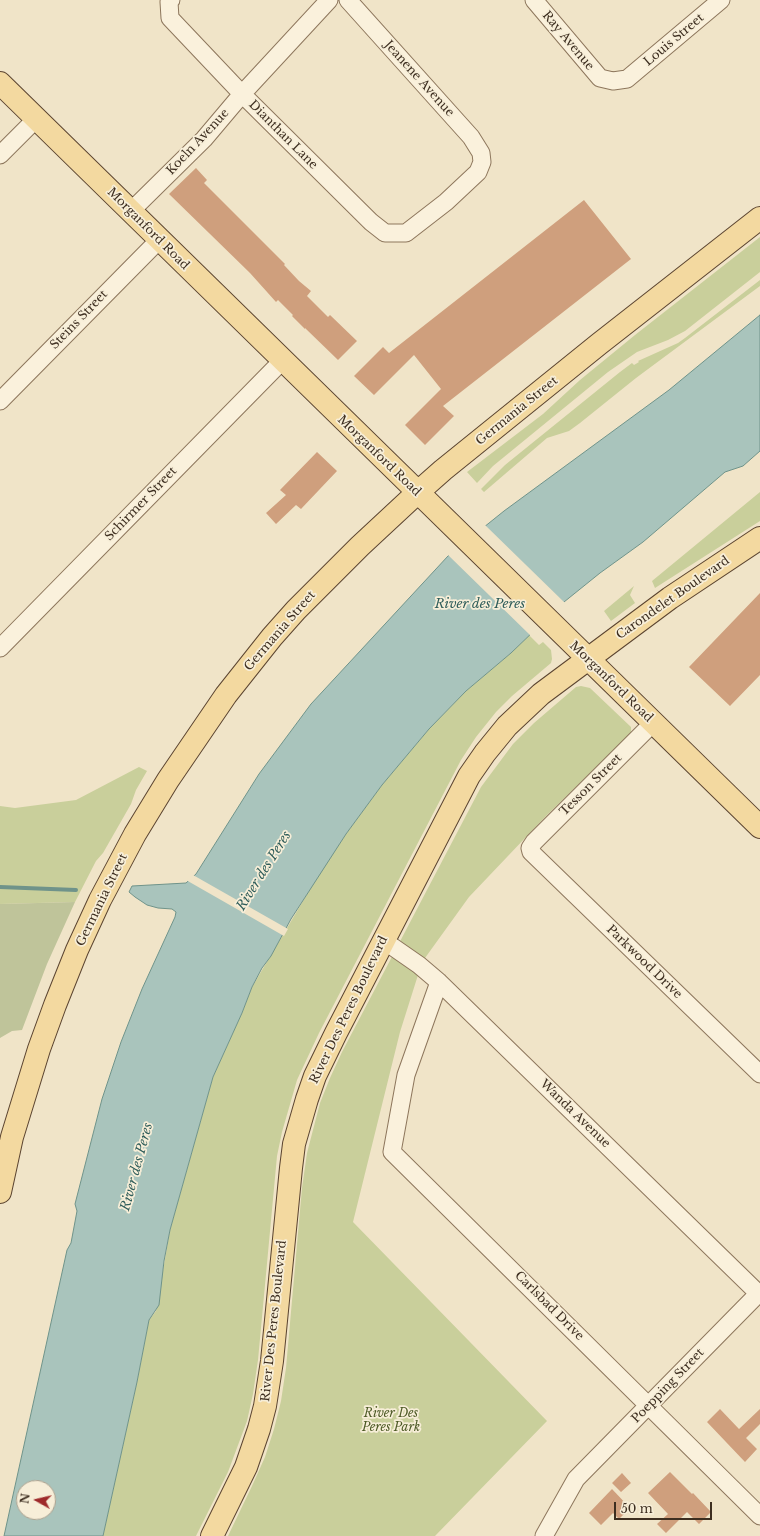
<!DOCTYPE html>
<html>
<head>
<meta charset="utf-8">
<style>
  body { margin:0 }
  #map { position:relative; width:760px; height:1536px; overflow:hidden; background:#f0e4c8; font-family:"Libre Baskerville",serif }
  canvas { display:block }
  .north { position:absolute; left:16px; top:1480px; width:40px; height:40px; box-sizing:border-box; background:#f7eed8; border:1px solid #ada18e; border-radius:50%; rotate:278deg; font-size:11px; font-weight:700; line-height:16px; text-align:center; color:#3d2e20 }
  .north::after { content:''; display:block; margin:auto; width:14px; height:18px; background:#9e2a2b; clip-path:polygon(50% 0,100% 100%,50% 72%,0 100%) }
  .scale { position:absolute; left:614px; top:1502px; width:98px; height:18px; box-sizing:border-box; border:2px solid #3d2e20; border-top:0; padding-left:5px; font-size:12px; line-height:14px; white-space:nowrap; color:#3d2e20; -webkit-text-stroke:3px #f7eed8; paint-order:stroke }
</style>
</head>
<body>
<div id="map">
<canvas width="760" height="1536"></canvas>
<div class="north">N</div>
<div class="scale">50 m</div>
</div>
<script>
const c = document.querySelector('canvas').getContext('2d');
c.lineJoin = 'round';
function fill(path, color) { c.fillStyle = color; c.fill(path, 'evenodd'); }
const toPath = rows => new Path2D(rows.map(r => 'M' + r).join(''));
function stroke(path, color, width, dash) { c.strokeStyle = color; c.lineWidth = width; c.lineCap = dash ? 'butt' : 'round'; c.setLineDash(dash || []); c.stroke(path); }
function label(font, color, halo, rows, align = 'center') {
  c.font = font + ' "Libre Baskerville",serif'; c.lineWidth = 3.5; c.setLineDash([]); c.textBaseline = 'middle'; c.strokeStyle = halo; c.fillStyle = color; for (const [text, x, y, turn = 0] of rows) {
    c.save(); c.translate(x, y); c.rotate((+turn || 0) * Math.PI / 180); c.textAlign = isNaN(turn) ? turn : align; if (halo) c.strokeText(text, 0, 0); c.fillText(text, 0, 0); c.restore();
  }
}
fill(toPath([
  [760,237,760,272,685,331,668,340,637,352,608,372,493,466,477,483,467,472,543,414,580,380,635,335],
  [760,280,760,286,636,378,580,423,569,431,547,438,484,492,481,489,505,465,620,372,632,363,634,365,639,362,638,361,678,343,685,338],
  [760,492,760,521,655,588,652,581],
  [634,586,630,595,635,603,611,621,604,611],
  [529,635,539,645,543,642,551,650,552,659,551,663,512,696,496,712,476,737,461,760,319,1033,297,1080,282,1132,277,1156,258,1360,253,1394,247,1421,228,1472,196,1536,103,1536,137,1382,149,1320,156,1311,170,1230,213,1077,242,1013,252,987,319,874,346,834,382,785,429,729,466,691,511,653],
  [581,686,590,688,631,727,631,733,546,816,469,897,425,958,418,975,400,1032,353,1222,547,1421,435,1536,228,1536,252,1486,265,1457,274,1429,281,1401,286,1368,302,1188,307,1153,320,1103,330,1078,342,1052,481,787,513,744,534,723,576,687],
  [139,767,147,771,136,790,131,804,103,853,96,861,75,902,0,904,0,806,15,808,76,800]
]), '#c9cf9b');
fill(toPath([
  [75,902,47,964,22,1030,12,1031,0,1038,0,904]
]), '#bfc49a');
const water = toPath([
  [760,315,760,451,743,466,725,472,643,542,600,573,564,602,511,653,466,691,429,729,382,785,346,834,291,919,271,956,262,968,252,987,242,1013,213,1077,170,1230,164,1261,159,1305,149,1320,137,1382,103,1536,4,1536,67,1250,71,1243,77,1211,75,1204,102,1099,121,1042,142,989,175,917,176,912,172,909,158,908,147,905,135,897,129,892,132,886,186,883,196,874,259,774,311,704,448,556,504,511,669,390,760,315],
  [24,1488,48,1488,48,1512,24,1512,24,1488]
]);
fill(water, '#a9c4bc');
stroke(water, '#6f938a', 1);
fill(toPath([
  [485,525,565,603,531,636,447,554],
  [193,875,288,929,284,936,186,880]
]), '#f0e4c8');
stroke(toPath([
  [0,887,76,890]
]), '#6f938a', 4);
fill(toPath([
  [196,168,207,180,204,183,285,264,284,265,299,281,311,291,307,296,328,317,330,315,357,341,338,360,305,328,305,329,292,316,293,315,278,300,276,302,250,273,169,194],
  [584,200,631,259,443,406,454,416,425,445,405,425,441,389,414,355,374,395,354,376,383,347,389,353],
  [317,452,337,471,301,509,296,505,276,524,266,513,286,495,280,490],
  [760,593,760,675,730,706,689,667],
  [720,1409,739,1429,760,1409,760,1424,746,1438,757,1449,745,1462,707,1422],
  [670,1472,692,1494,693,1493,711,1512,699,1524,687,1512,666,1533,657,1524,668,1514,648,1493],
  [622,1473,631,1483,621,1492,612,1483],
  [612,1489,630,1508,619,1519,613,1513,601,1525,589,1513]
]), '#cf9f7d');
const minor = toPath([
  [171,0,169,2,170,18,242,94,371,222,385,233,406,233,446,202,478,172,482,162,481,153,471,137,348,0],
  [534,0,600,78,613,81,627,79,721,0],
  [0,155,36,119],
  [131,211,204,139,242,94,329,0],
  [0,401,159,240],
  [0,648,282,361],
  [653,723,534,842,530,848,531,852,760,1074],
  [383,940,419,965,439,982,760,1295],
  [439,982,406,1075,392,1152,760,1516],
  [544,1536,576,1479,760,1292]
]);
const major = toPath([
  [0,83,760,827],
  [0,1192,12,1137,39,1049,55,1005,77,950,100,900,135,834,168,780,226,695,272,637,296,610,360,546,417,493,443,470,599,344,760,218],
  [212,1536,246,1467,259,1429,265,1406,272,1361,291,1168,294,1144,307,1099,315,1076,336,1033,469,776,485,753,507,726,541,694,670,598,760,538]
]);
stroke(minor, '#8d765c', 19);
stroke(major, '#5b4430', 24);
stroke(minor, '#faf1dc', 17);
stroke(major, '#f3d9a0', 22);
label('12px', '#3d2e20', '#f7eed8', [
  ["Louis Street",674,40,-40],
  ["Ray Avenue",568,41,50],
  ["Jeanene Avenue",419,79,48],
  ["Dianthan Lane",283,135,45],
  ["Koeln Avenue",198,142,-47],
  ["Morganford Road",148,229,45],
  ["Steins Street",79,320,-46],
  ["Germania Street",517,411,-39],
  ["Morganford Road",379,456,44],
  ["Schirmer Street",141,504,-46],
  ["Carondelet Boulevard",673,598,-35],
  ["Germania Street",280,631,-49],
  ["Morganford Road",611,682,44],
  ["Tesson Street",591,785,-45],
  ["Germania Street",102,900,-64],
  ["Parkwood Drive",644,962,44],
  ["River Des Peres Boulevard",349,1010,-64],
  ["Wanda Avenue",575,1114,44],
  ["Carlsbad Drive",549,1306,45],
  ["River Des Peres Boulevard",274,1321,-84],
  ["Poepping Street",668,1386,-46]
]);
label('italic 12px', '#4d5a26', '#f7eed8', [
  ["River Des",391,1414],
  ["Peres Park",391,1428]
]);
label('italic 13px', '#2f5d5a', '#f7eed8', [
  ["River des Peres",480,604],
  ["River des Peres",264,871,-58],
  ["River des Peres",137,1167,-75]
]);
</script>
</body>
</html>
